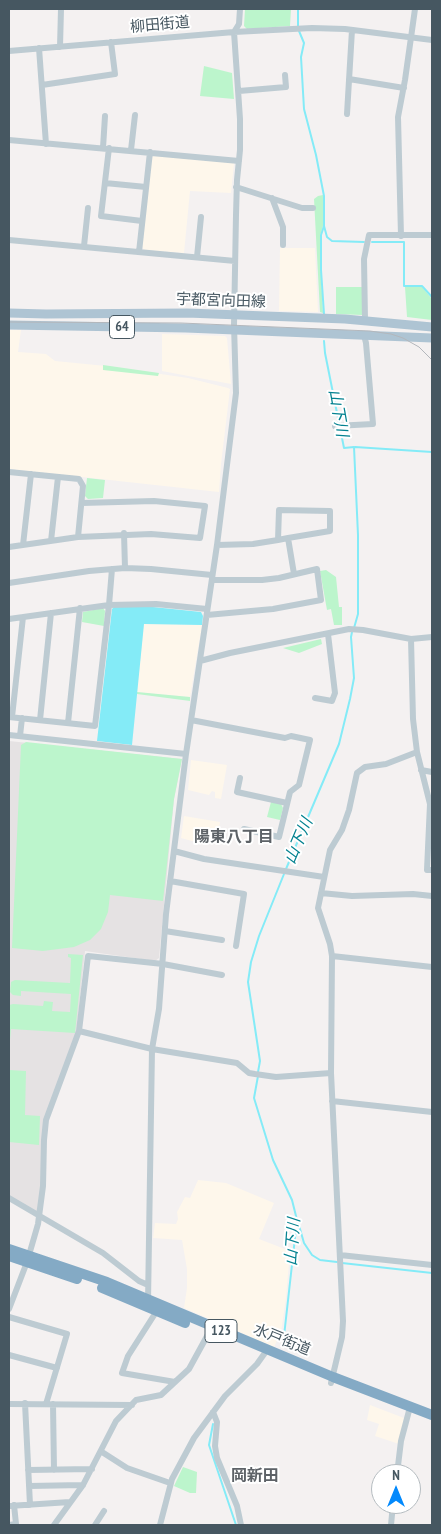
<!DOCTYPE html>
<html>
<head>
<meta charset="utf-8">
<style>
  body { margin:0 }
  #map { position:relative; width:441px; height:1534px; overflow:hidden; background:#f4f1f1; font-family:"PT Sans Narrow",sans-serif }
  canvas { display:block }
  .frame { position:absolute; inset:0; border:10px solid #465761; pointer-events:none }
  .north { position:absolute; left:371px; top:1464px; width:50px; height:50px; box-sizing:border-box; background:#fff; border:1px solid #b5bcc0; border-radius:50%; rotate:0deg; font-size:14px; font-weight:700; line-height:20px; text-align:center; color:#465761 }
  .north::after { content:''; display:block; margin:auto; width:18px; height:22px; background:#0389fc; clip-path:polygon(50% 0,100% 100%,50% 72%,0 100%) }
</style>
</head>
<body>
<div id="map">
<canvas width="441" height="1534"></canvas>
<div class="frame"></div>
<div class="north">N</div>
</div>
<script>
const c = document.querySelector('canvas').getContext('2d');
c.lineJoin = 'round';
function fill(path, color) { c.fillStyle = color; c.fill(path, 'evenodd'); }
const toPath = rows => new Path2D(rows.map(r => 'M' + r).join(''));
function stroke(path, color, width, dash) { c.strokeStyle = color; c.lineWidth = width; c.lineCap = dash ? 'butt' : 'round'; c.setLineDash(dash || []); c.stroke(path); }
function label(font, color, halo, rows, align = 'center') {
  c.font = font + ' "PT Sans Narrow","Noto Sans JP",sans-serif'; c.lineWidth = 4; c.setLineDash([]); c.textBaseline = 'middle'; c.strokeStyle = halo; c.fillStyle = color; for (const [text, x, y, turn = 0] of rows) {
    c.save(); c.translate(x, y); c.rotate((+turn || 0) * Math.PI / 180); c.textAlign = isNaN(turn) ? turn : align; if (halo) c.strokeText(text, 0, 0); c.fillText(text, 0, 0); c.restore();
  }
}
fill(toPath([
  [154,155,234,163,231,193,190,191,184,253,144,250,142,247,152,157],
  [280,248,315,248,318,312,279,311],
  [10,330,21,330,18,352,46,354,55,361,106,366,188,378,228,388,230,389,221,464,219,492,9,469],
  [162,334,225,336,227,338,231,384,162,371],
  [144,623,202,625,190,697,137,692],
  [191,760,227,765,221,799,215,798,215,792,212,791,209,795,188,790],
  [184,816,220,822,217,843,192,841,181,838],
  [198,1180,226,1183,274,1203,259,1239,290,1251,286,1298,281,1332,274,1347,184,1308,187,1288,187,1269,182,1240,153,1238,155,1223,176,1224,178,1219,177,1212,185,1197,190,1198],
  [370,1405,404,1418,399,1444,375,1436,379,1424,367,1420]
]), '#fef7eb');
fill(toPath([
  [9,741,182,759,174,799,159,958,155,961,85,951,76,1035,47,1112,42,1186,37,1212,9,1196]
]), '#e5e2e3');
fill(toPath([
  [245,9,291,9,290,26,247,29,244,26],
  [204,66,232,73,234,99,200,96],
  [323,195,323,226,320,236,320,256,323,313,320,312,314,199,318,196],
  [336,287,363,287,362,315,336,314],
  [405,287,422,287,432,299,432,320,407,317],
  [103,365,159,373,158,376,103,370],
  [87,478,105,480,103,498,88,499,85,496],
  [326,570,336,577,339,607,342,607,342,625,334,625,331,609,327,610,320,571],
  [103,608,105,611,104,626,82,622,83,612],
  [321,639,322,644,299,653,283,648],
  [137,692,190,697,190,701,137,694],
  [26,742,182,759,174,799,163,901,110,895,108,912,101,929,90,940,74,947,43,951,12,948,21,745],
  [271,802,281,804,283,808,280,820,267,817],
  [68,954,83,955,75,1033,11,1029,9,1051,9,1005,13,1004,43,1006,44,1001,53,1002,52,1011,70,1012,71,994,21,991,21,996,13,995,10,992,11,982,15,980,70,983,71,958,68,957],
  [9,1070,26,1071,25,1115,40,1116,39,1145,9,1142],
  [183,1467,197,1472,196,1493,190,1493,174,1486]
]), '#bcf5cc');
fill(toPath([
  [114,607,153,607,201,612,203,616,202,625,144,624,132,745,97,741,112,609]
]), '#84ebf7');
stroke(toPath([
  [298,9,298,26],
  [299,31,304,43,301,57,304,109,316,155,324,196,324,226,321,235,321,270,324,314],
  [324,226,327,237,332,241,364,242],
  [372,242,404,242,404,286,422,286,432,297],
  [324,341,325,353,344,448,354,447,358,535,358,614,354,628],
  [355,447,432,452],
  [286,869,339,744,350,699,354,678,351,637,352,632],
  [258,1072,260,1061,248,982,251,962,259,936,284,874],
  [258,1076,254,1098,273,1160,292,1200,297,1220,283,1345],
  [298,1222,304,1243,312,1255,320,1260,337,1262],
  [342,1263,432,1273],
  [213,1424,209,1445,236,1525]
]), '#84ebf7', 2);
stroke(toPath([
  [60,47,61,9],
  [39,48,46,144],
  [9,51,234,32,312,28,345,29,432,40],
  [349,79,404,88],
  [42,85,115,74,111,42],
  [239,91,286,87,285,75],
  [347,114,352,30],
  [9,140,239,161],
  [103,148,105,116],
  [109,148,101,216,142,221],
  [131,150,135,115],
  [105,183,146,187],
  [236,187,302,208,313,208],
  [272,198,283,227,283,245],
  [401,236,398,117,405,80,415,9],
  [9,240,235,261],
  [84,246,88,208],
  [139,252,150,152],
  [197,257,201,217],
  [365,320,364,259,369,235,432,235],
  [335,426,373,424,366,343,364,335],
  [9,472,79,479,83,486,78,537,151,534,200,538,205,506,154,501,82,503],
  [124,533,125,568],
  [288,538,294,574],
  [51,541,58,477],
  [23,545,31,474],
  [217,545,253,544,278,540,288,538,330,531,330,511,279,510,278,540],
  [9,547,78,537],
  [9,583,89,571,125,568,151,569,212,575],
  [207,615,273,609,321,600,317,569,279,578,262,580,212,580],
  [9,619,109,605,112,569],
  [200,661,230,653,349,629,363,630,411,639,432,637],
  [315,698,332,701,335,693,328,634],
  [9,717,95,726,109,605,156,604,207,609],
  [12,717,23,617],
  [40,720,51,613],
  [191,720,285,738,291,736,310,740,299,785,290,792,279,837,244,829],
  [68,723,80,608],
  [9,735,186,754],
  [20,736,22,718],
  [417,752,430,804,427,870,432,870],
  [421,770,432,772],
  [240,778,237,792,287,803],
  [174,851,204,859,324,877],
  [170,881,244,894,236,946],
  [321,893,352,896,413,894,432,896],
  [165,931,222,940],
  [332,956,432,967],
  [79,1031,152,1049,237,1063,249,1073,255,1074,276,1077,331,1073],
  [332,1101,432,1112],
  [9,1198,103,1253,139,1281,148,1285],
  [340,1255,432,1265],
  [148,1302,152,1049,159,1009,166,914,186,754,217,545,236,393,234,325,236,215,237,180,240,150,240,119,234,32,239,24,240,9],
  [9,1309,27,1262,38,1224,43,1186,44,1140,46,1120,79,1031,88,956,163,964,222,975],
  [158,1309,128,1356,122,1373,175,1382],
  [9,1317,67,1334,46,1404],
  [9,1355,57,1368],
  [331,1383,342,1337,343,1321,331,1073,332,956,330,944,318,908,330,850,342,830,349,810,357,773,365,767,386,764,417,752,413,719,411,639],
  [25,1403,30,1505],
  [9,1404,132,1405],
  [53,1404,54,1470],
  [213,1412,217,1422,215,1446,217,1458,237,1506,241,1525],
  [102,1452,127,1468,170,1483],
  [28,1470,92,1469],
  [397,1474,401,1441,410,1407],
  [29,1486,83,1485],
  [9,1506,70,1502],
  [9,1525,16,1524,14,1505],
  [54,1525,83,1485,116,1421,136,1400,161,1395,189,1369,212,1327],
  [95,1525,104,1511],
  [160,1525,172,1479,194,1438,225,1396,257,1364,267,1350],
  [391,1525,393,1504]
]), '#bdcbd2', 6);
stroke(toPath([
  [9,313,46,314,187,313,345,319,432,327],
  [9,325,186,328,432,338]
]), '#aec4d3', 9);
stroke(toPath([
  [9,1249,107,1282,333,1377,432,1415],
  [9,1256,77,1279],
  [102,1288,185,1323]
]), '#84aac5', 10);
stroke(toPath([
  [9,322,181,323,370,331,391,334,403,338,419,347,432,360]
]), '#b3b7bc', 1);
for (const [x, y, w] of [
  [122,327,25],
  [221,1331,32]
]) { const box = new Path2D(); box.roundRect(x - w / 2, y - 11.5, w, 23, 4); c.fillStyle = '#fff'; c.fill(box); stroke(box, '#465761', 1); }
label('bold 14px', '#465761', null, [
  ["64",122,327],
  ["123",221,1331]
]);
label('15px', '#465761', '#fff', [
  ["柳田街道",160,25,-5],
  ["宇都宮向田線",221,301,2],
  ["水戸街道",282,1340,22]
]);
label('italic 16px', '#048290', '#fff', [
  ["山下川",338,413,80],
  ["山下川",299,841,-67],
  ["山下川",293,1242,-86]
]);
label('bold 16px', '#5d6267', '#fff', [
  ["陽東八丁目",234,837],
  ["岡新田",255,1476]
]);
</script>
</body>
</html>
